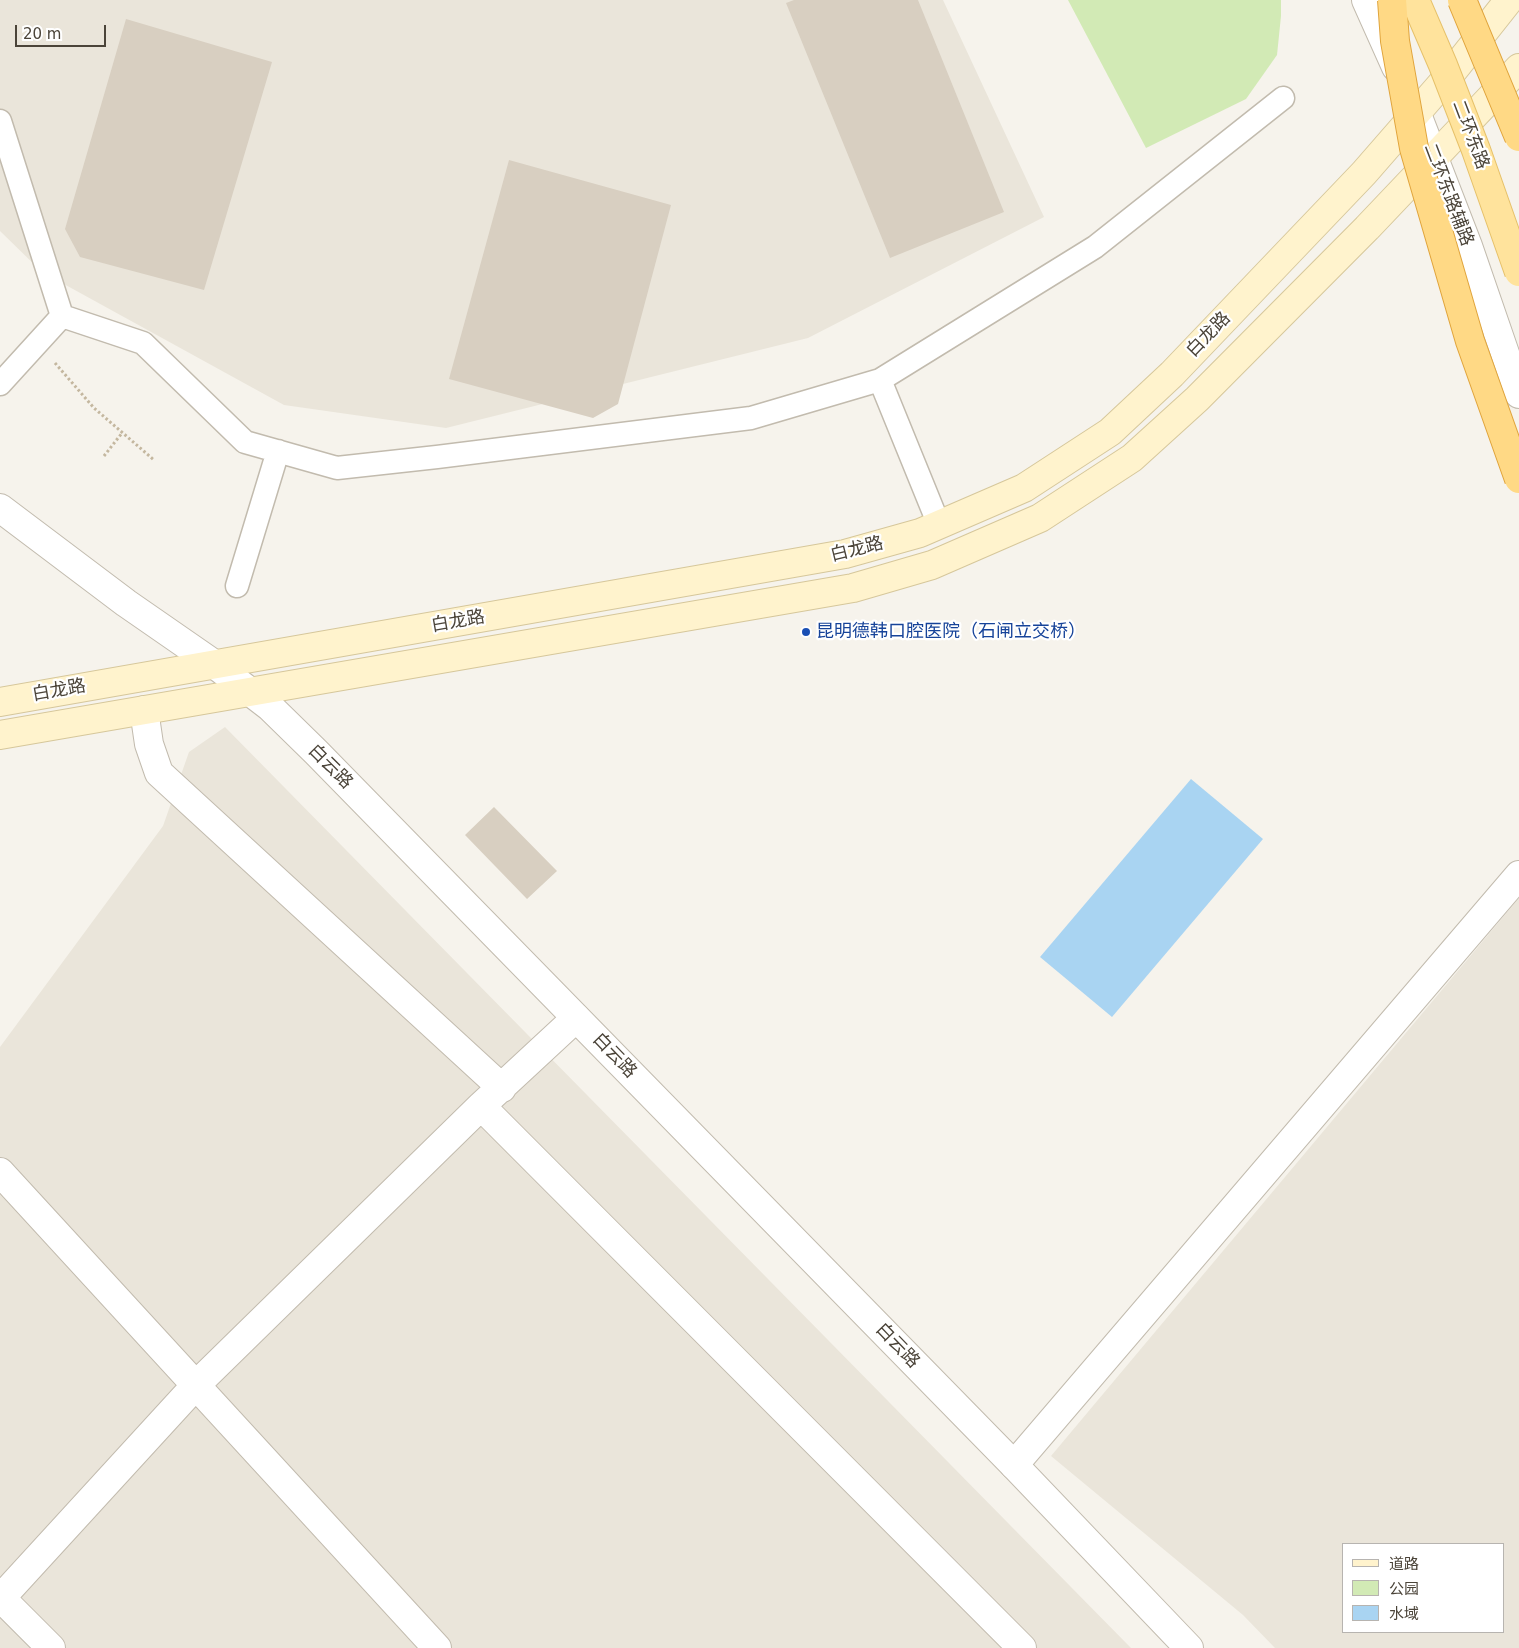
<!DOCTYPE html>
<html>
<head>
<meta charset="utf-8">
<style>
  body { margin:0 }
  #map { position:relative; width:1519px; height:1648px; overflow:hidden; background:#f6f3ec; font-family:"DejaVu Sans","Noto Sans SC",sans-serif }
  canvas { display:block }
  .legend { position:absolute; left:1342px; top:1543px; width:162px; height:90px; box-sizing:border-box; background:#fff; border:1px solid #b7b4b0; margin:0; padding:6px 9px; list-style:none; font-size:15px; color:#4b4439 }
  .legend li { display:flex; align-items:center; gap:10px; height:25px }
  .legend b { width:25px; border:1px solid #b7b4b0 }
  .scale { position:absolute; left:15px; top:25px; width:91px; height:22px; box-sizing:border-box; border:2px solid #4b4439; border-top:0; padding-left:6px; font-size:15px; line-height:18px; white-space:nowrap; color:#4b4439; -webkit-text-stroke:4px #fff; paint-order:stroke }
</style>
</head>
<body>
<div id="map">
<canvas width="1519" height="1648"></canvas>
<ul class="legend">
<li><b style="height:6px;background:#fff3cd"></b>道路</li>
<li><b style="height:14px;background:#d2eab5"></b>公园</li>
<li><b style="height:14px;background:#a9d4f2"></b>水域</li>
</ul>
<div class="scale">20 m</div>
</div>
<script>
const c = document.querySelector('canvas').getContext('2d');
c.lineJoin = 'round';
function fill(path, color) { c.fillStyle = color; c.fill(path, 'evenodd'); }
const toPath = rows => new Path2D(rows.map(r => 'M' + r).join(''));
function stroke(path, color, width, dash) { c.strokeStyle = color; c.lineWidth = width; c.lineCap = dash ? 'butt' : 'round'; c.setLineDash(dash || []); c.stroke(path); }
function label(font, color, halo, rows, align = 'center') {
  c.font = font + ' "DejaVu Sans","Noto Sans SC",sans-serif'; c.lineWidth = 4.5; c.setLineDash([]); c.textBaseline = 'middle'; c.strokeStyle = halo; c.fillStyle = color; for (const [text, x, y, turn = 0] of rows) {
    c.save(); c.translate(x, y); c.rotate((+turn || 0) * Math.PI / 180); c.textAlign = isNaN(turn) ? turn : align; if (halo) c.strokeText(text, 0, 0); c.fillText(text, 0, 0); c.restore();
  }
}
fill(toPath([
  [0,0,943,0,1044,217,808,338,446,428,284,405,42,272,0,231],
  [225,727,1131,1648,0,1648,0,1047,163,826,189,752],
  [1519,898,1519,1648,1275,1648,1243,1615,1051,1456],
  [1343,1544,1503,1544,1503,1632,1343,1632]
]), '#eae5da');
fill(toPath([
  [1068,0,1281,0,1281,16,1277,55,1246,99,1146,148]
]), '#d2eab5');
fill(toPath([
  [1191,779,1263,839,1112,1017,1040,957]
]), '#a9d4f2');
fill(toPath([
  [794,0,918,0,1004,212,890,258,786,3],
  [126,19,272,62,204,290,80,257,65,229],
  [509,160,671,205,618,404,593,418,449,379],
  [494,807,557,871,527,899,465,835]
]), '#d8cfc1');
const pedestrian = toPath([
  [0,121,62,316,143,343,245,442,337,468,437,457,751,418,880,380,1095,247,1283,98],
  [880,380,939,525],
  [0,384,62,316],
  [237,586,278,451]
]);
const minor = toPath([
  [144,710,149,744,159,773,502,1088],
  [481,1106,1022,1648],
  [0,1172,437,1648],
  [1014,1465,1519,875],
  [0,1597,51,1648],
  [0,1599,196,1385,481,1106,576,1018]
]);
const tertiary = toPath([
  [1366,0,1396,67],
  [1413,104,1468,246,1519,394],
  [0,508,126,603,214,664,270,707,316,752,1014,1465,1189,1648]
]);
const secondary = toPath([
  [0,702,845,554,920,533,1024,488,1110,432,1172,374,1364,173,1452,72,1509,0],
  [0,735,853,588,932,565,1040,518,1132,458,1197,399,1367,228,1519,68]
]);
stroke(pedestrian, '#c2bbae', 25);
stroke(minor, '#c2bbae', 30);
stroke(tertiary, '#c2bbae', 30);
stroke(secondary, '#d6c79b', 30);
stroke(toPath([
  [55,363,94,408,154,460],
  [104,456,122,433]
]), '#c4b79f', 3, [2.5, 2.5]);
stroke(pedestrian, '#fff', 22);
stroke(minor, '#fff', 28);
stroke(tertiary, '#fff', 28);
stroke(secondary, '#fff3cd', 28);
const primaryBridge = toPath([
  [1415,0,1443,65,1476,150,1519,272]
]);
const trunkBridge = toPath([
  [1392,0,1395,41,1414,148,1470,341,1519,479],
  [1462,0,1519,137]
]);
stroke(primaryBridge, '#e6c16a', 30, []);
stroke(trunkBridge, '#e0a43c', 30, []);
stroke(primaryBridge, '#ffe39c', 28);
stroke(trunkBridge, '#ffd985', 28);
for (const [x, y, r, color] of [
  [806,632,5,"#1a4fb4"]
]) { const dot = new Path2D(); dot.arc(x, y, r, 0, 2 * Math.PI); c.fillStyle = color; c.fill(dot); stroke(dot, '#fff', 2); }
label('18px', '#4b4439', '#fff', [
  ["二环东路",1470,135,69],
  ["二环东路辅路",1448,195,69],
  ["白龙路",1209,335,-46],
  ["白龙路",857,550,-14],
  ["白龙路",458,622,-10],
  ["白龙路",59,691,-10],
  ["白云路",330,767,45],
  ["白云路",614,1056,46],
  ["白云路",897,1346,46]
]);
label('18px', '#164399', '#fff', [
  ["昆明德韩口腔医院（石闸立交桥）",816,632]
], 'left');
</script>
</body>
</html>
